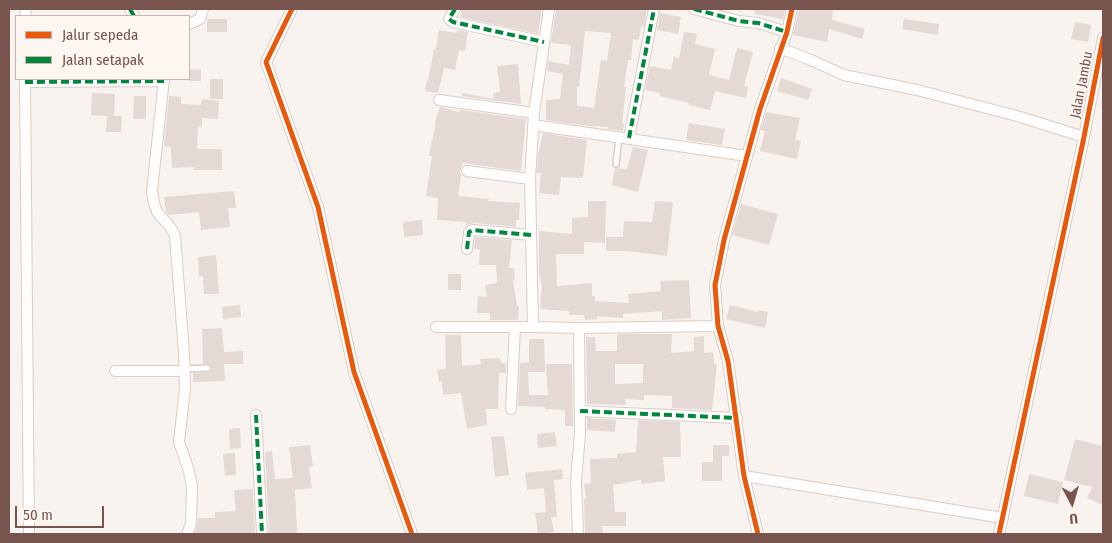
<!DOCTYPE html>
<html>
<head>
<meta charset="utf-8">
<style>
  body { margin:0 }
  #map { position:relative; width:1112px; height:543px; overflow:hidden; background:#f8f3ee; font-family:"Fira Sans Condensed",sans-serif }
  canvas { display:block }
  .frame { position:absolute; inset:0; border:10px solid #77544d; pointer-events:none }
  .legend { position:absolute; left:15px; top:15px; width:175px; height:65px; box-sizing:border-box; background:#fef6f1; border:1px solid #c8b5af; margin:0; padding:6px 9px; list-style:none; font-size:15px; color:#77544d }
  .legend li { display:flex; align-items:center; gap:10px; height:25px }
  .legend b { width:25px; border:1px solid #c8b5af }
  .north { position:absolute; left:1047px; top:478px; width:50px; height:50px; -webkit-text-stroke:4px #fef6f1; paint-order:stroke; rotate:174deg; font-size:14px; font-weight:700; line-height:20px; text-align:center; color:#77544d }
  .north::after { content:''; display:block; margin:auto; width:18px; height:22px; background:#77544d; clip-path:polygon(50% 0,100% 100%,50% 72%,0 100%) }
  .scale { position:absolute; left:15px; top:506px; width:89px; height:22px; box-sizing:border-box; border:2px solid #77544d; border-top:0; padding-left:6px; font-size:15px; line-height:18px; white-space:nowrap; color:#77544d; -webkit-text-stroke:4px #fef6f1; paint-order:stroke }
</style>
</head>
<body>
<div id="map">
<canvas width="1112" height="543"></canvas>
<div class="frame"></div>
<ul class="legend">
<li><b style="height:6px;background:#e8590c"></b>Jalur sepeda</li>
<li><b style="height:6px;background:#00873e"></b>Jalan setapak</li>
</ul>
<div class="north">U</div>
<div class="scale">50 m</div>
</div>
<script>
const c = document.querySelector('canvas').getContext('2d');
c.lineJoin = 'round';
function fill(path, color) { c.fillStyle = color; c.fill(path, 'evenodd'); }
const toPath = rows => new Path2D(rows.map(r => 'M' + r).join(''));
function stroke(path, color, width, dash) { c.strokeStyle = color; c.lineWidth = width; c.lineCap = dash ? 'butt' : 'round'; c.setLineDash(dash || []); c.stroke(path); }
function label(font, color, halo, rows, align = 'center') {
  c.font = font + ' "Fira Sans Condensed",sans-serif'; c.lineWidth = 4; c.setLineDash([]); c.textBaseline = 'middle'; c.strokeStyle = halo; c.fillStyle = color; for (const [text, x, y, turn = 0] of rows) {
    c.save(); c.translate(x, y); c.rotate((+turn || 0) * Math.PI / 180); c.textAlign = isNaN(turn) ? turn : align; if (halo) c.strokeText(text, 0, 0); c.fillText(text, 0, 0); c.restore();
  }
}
fill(toPath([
  [462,9,542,9,538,34,460,17],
  [556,9,647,9,644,27,641,26,639,40,633,39,631,60,628,60,624,87,626,87,622,123,624,124,623,131,608,129,608,127,589,126,546,120,546,100,560,99,563,74,547,71,548,61,569,65,571,45,551,43],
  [585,31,611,33,607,61,601,60,594,108,577,106,577,86,579,87],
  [755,9,785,9,783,19,754,14],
  [799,9,833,9,832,20,865,29,862,39,829,29,827,42,793,35],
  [660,13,681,17,678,34,657,30],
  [207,19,227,19,227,32,207,32],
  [904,19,939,24,938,35,902,29],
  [1075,22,1091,25,1088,42,1071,39],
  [439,30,457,33,457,30,468,32,465,51,459,50,455,70,444,68,438,93,425,91,427,80,428,81,434,49,436,49],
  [684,32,697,34,695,44,715,49,709,75,729,80,737,48,753,52,744,86,748,87,746,98,715,91,710,110,689,105,689,103,660,96,660,93,645,90,650,66,671,70,674,57,679,58],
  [518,64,521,104,462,96,462,93,494,99,493,93,500,92,497,66],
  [189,69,201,70,201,81,189,81],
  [781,78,812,89,808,100,777,91],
  [210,79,223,79,223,99,210,99],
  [92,93,115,94,114,116,122,116,121,132,106,132,107,116,91,115],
  [134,96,146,96,146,119,133,119],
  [169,96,181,97,181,104,201,105,202,99,219,101,218,119,202,118,202,127,198,127,197,149,222,149,222,170,194,170,194,167,172,168,171,147,164,146],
  [440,107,459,112,460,110,526,119,521,171,463,163,460,171,461,175,458,196,489,199,488,201,520,203,519,220,516,220,516,227,474,223,465,226,466,222,437,220,438,198,426,196,432,156,429,156,432,139,433,139,436,118],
  [766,112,800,118,795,140,801,141,797,159,760,151,765,131,761,130],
  [689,123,725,129,722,145,686,140],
  [543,133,587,140,583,178,561,177,559,195,539,193,541,173,537,173,538,154],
  [633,147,648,150,638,192,612,185,615,168,627,169],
  [234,191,236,208,228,208,230,227,201,230,199,212,169,215,166,212,164,197],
  [588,201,606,201,605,243,584,242,584,254,556,254,557,286,592,283,592,296,595,296,595,301,629,303,628,294,661,291,660,281,689,280,691,318,662,320,662,311,623,314,623,318,597,316,597,319,585,320,584,315,569,315,569,311,540,309,542,285,539,275,539,231,572,234,572,218,588,217],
  [655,201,673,202,667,256,627,251,606,251,606,237,623,237,624,221,652,222],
  [741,204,778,214,769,245,732,235],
  [422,220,423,235,404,237,403,222],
  [475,237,512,240,509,268,514,268,515,279,513,280,517,306,519,306,518,320,490,320,490,313,477,313,478,296,487,297,485,285,497,283,496,265,479,265,480,249,474,249],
  [216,255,219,294,204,294,203,276,199,277,198,257],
  [448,274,461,274,461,290,448,290],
  [240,305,241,317,223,319,222,307],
  [730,305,758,312,758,310,768,312,765,328,726,319],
  [222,328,224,352,243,351,243,364,224,364,225,381,193,382,193,373,209,372,212,368,210,364,203,364,202,329],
  [617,334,672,334,671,353,694,351,694,337,704,336,704,353,713,352,714,364,717,364,712,410,672,408,672,396,644,395,644,400,625,399,626,405,587,404,586,337,595,337,596,351,617,351],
  [615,364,643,364,643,383,615,384],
  [445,335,461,335,462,366,481,364,480,359,500,358,501,363,506,363,506,373,499,373,498,409,486,409,487,425,467,429,461,393,443,395,442,381,439,382,437,370,446,369],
  [529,339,544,339,545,372,528,372,529,395,548,395,546,364,572,364,573,426,565,426,565,410,545,409,545,407,518,406,520,363,529,362],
  [587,418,616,420,615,432,587,430],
  [638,420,680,422,681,457,663,457,665,481,642,484,641,480,613,485,615,512,626,512,626,526,602,526,603,534,585,534,584,499,586,499,584,484,591,483,590,459,617,458,617,454,636,452],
  [240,428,241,448,230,449,229,429],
  [555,432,557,446,538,448,537,434],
  [504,436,509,475,495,477,491,437],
  [1075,439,1103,446,1103,505,1087,498,1092,487,1064,480],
  [310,445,313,466,309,467,312,488,295,490,297,533,269,534,265,452,272,451,275,479,293,478,289,447],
  [713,445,729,445,729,456,722,456,722,481,702,481,702,462,713,462],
  [235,453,236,475,225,476,223,454],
  [562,469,563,479,554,480,557,517,551,517,554,532,538,534,535,513,546,512,544,488,527,490,525,473],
  [1029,474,1063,482,1058,504,1024,496],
  [253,489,255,534,194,534,197,526,198,518,215,518,215,512,236,511,234,490]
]), '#e5d9d5');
const service = toPath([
  [616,164,619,137],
  [185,369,208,368]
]);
const minor = toPath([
  [130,9,134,16],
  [292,9,266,62,318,207,354,372,412,534],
  [455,9,449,19,453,22,544,42],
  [549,9,534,113,530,179,533,327,579,328,718,326],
  [694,9,739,21,758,23,787,32],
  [25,16,26,9],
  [189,24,200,19,203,9],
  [780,48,811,60,844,75,917,90,1017,116,1084,137],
  [25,79,29,534],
  [164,79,152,191,154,203,157,212,171,228,175,236,184,353,185,388,179,442,189,471,192,487,191,524,187,534],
  [25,82,164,81],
  [439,100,534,113],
  [533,125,747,156],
  [629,138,654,9],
  [467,171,530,179],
  [467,249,469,232,473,230,531,235],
  [436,327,533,327],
  [115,371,185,371],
  [511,409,515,328],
  [580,411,737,418],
  [256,415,262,534],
  [744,476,1003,518],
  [578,534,576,481,580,434,579,328],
  [758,534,744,476,728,361,718,326,715,285,724,240,760,109,787,32,792,9],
  [999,534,1084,137,1103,38]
]);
stroke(service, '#d7ceca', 8);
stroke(minor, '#d7ceca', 12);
stroke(service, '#fefdfc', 5);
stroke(minor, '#fefdfc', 10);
stroke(toPath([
  [130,9,134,16],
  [455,9,449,19,453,22,544,42],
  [694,9,739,21,758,23,787,32],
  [25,82,164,81],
  [629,138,654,9],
  [467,249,469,232,473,230,531,235],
  [580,411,737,418],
  [256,415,262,534]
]), '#00873e', 4, [8, 4]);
stroke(toPath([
  [292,9,266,62,318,207,354,372,412,534],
  [758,534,744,476,728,361,718,326,715,285,724,240,760,109,787,32,792,9],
  [999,534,1084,137,1103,38]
]), '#e8590c', 5);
label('14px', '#77544d', '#fef6f1', [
  ["Jalan Jambu",1082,85,-79]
]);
</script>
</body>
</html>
